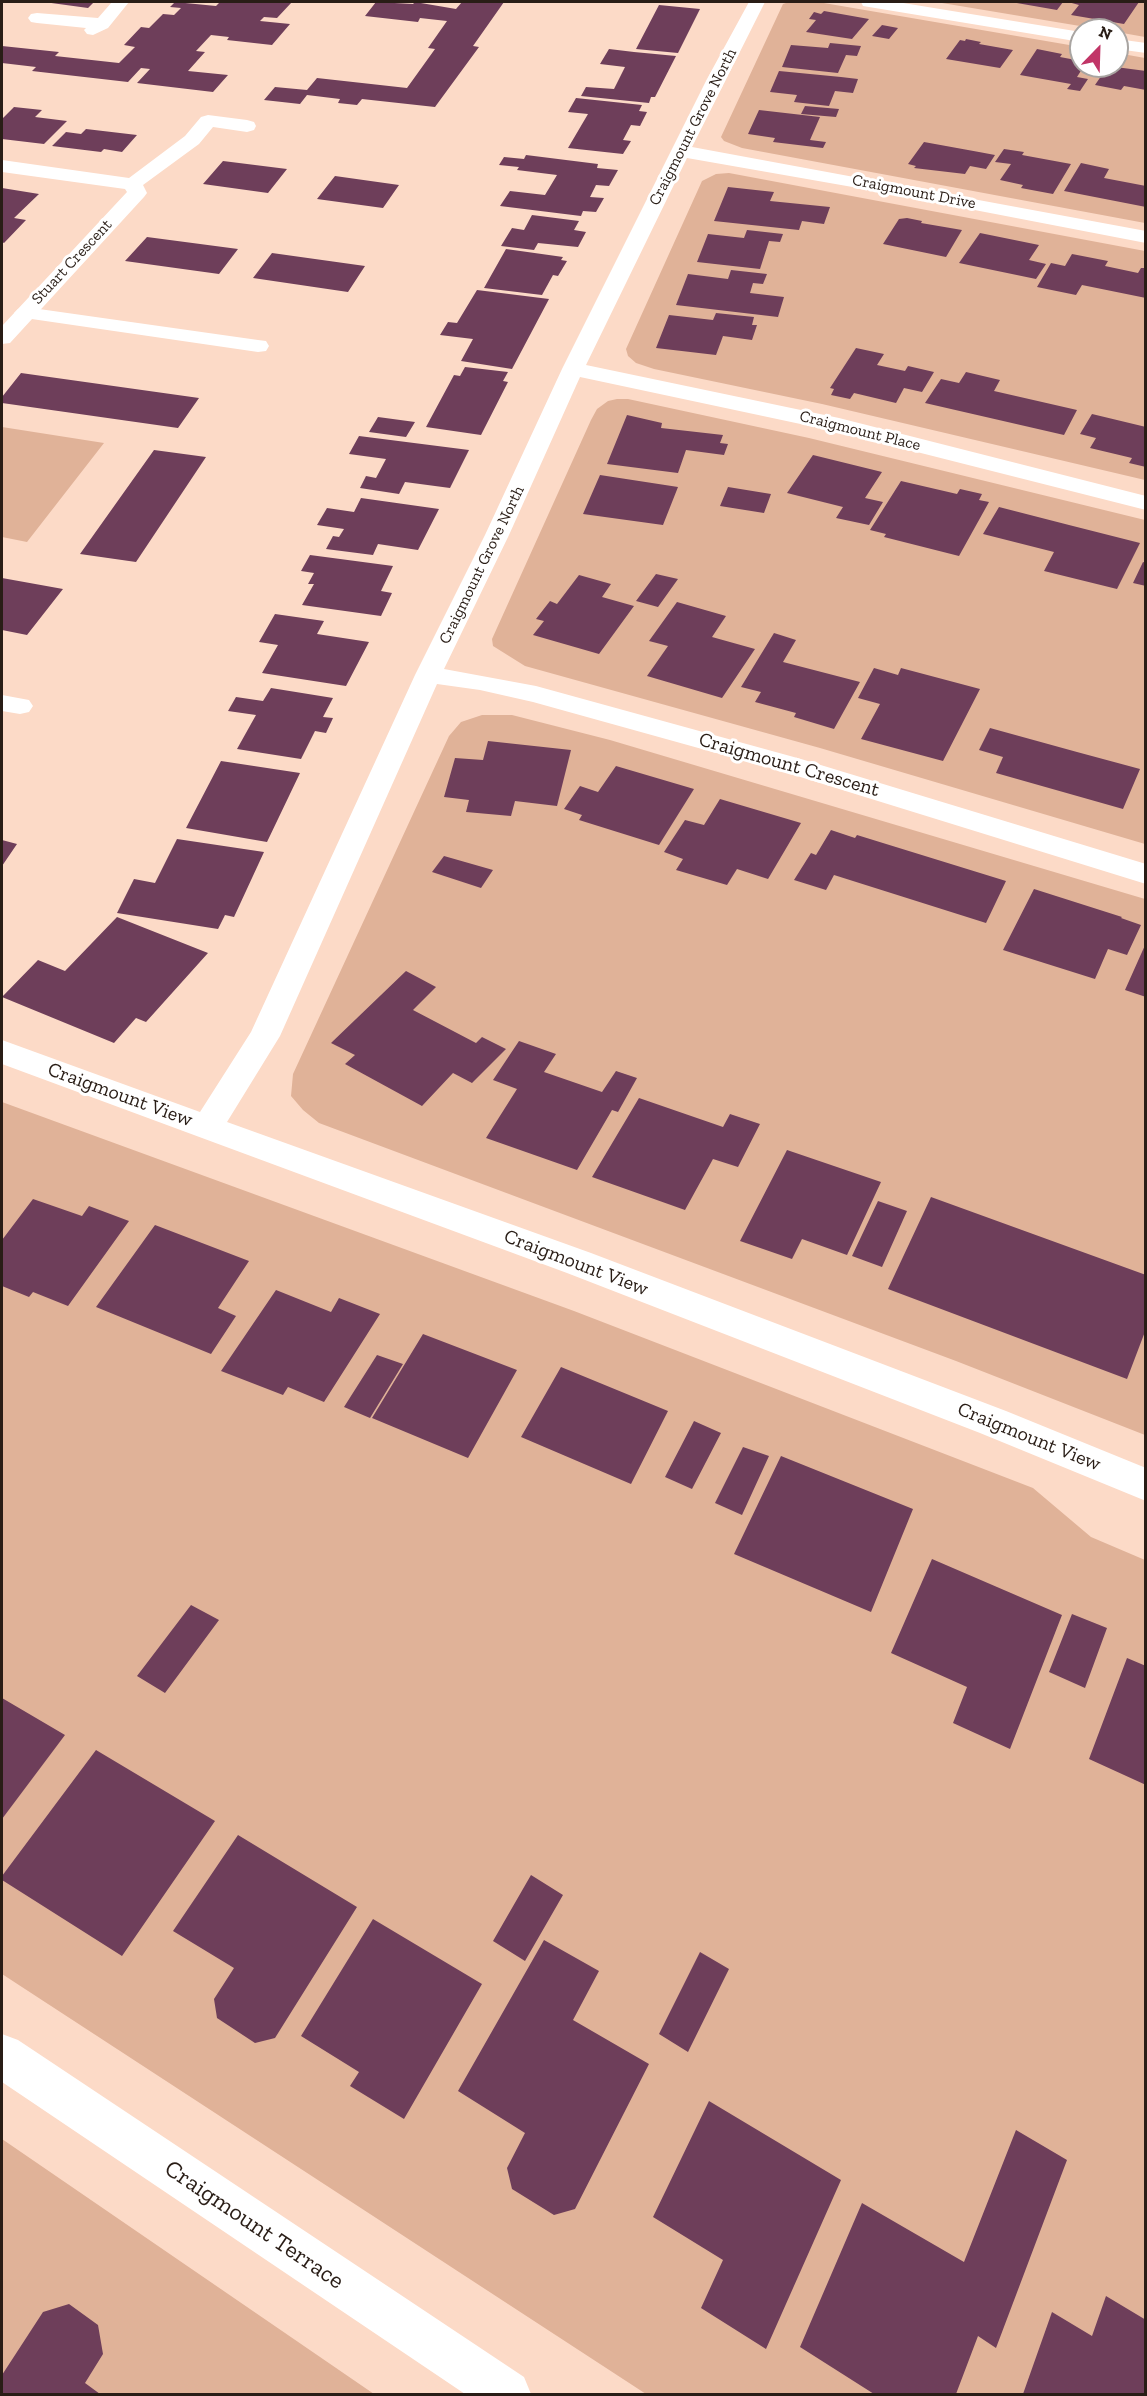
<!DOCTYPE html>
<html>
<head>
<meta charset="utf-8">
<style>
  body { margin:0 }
  #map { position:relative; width:1147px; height:2396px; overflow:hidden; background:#fcdac7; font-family:"Zilla Slab",serif }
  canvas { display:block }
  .frame { position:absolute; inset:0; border:3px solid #291d16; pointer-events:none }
  .north { position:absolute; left:1069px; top:18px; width:60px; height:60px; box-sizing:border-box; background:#fff; border:2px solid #a9a5a2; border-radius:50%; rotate:23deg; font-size:16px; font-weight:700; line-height:24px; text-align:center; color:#291d16 }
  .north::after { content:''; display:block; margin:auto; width:21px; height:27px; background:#c13567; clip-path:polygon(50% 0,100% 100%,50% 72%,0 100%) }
</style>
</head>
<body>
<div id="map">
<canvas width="1147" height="2396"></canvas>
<div class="frame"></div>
<div class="north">N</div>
</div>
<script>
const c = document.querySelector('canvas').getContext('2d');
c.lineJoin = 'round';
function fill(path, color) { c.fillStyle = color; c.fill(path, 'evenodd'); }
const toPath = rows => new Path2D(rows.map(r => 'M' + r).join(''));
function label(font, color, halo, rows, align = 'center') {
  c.font = font + ' "Zilla Slab",serif'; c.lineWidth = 6; c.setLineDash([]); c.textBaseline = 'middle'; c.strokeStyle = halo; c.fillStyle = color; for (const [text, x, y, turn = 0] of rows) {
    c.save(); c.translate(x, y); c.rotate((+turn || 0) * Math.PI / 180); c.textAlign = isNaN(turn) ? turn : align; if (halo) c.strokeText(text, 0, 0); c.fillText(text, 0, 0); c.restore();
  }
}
fill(toPath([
  [789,2,818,2,1081,47,1081,66,1117,66,1117,53,1145,58,1145,223,742,148,724,141,721,137,783,4],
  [936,2,1145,2,1145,37,1117,32,1117,30,1104,30],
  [729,173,1145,251,1145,480,822,404,654,369,636,363,628,356,626,349,702,181,716,174],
  [617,399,628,399,809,438,1145,520,1145,844,820,748,525,666,493,646,492,639,591,420,597,409,608,401],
  [2,427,104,443,27,542,2,537],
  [482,715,512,715,610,740,1145,899,1145,1435,956,1361,319,1123,303,1110,291,1096,293,1074,449,736,461,722],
  [2,1102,574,1311,1033,1488,1091,1537,1145,1560,1145,2394,646,2394,2,1974],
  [2,2139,374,2394,2,2394]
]), '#e0b298');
fill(toPath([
  [44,2,94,2,88,8],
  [175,2,216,6,220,2,292,2,277,18,264,17,260,21,290,24,272,45,227,40,229,37,211,35,196,51,205,52,188,71,228,75,213,92,137,83,150,69,141,68,128,82,32,71,36,67,2,63,2,46,59,52,55,56,119,63,135,47,124,45,141,27,149,28,163,14,174,15,181,8,170,7],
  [376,2,413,4,415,2,456,9,462,2,504,2,473,46,479,47,435,107,362,99,357,105,338,103,340,99,307,95,300,104,264,100,275,87,307,90,317,78,407,88,435,49,428,48,447,21,420,18,418,22,365,16],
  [1011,2,1063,2,1057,10],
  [1068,2,1139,2,1124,24,1071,15,1079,5],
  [659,5,700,9,678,53,636,49],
  [824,11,869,19,852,39,806,32,816,20,809,19,814,12,821,14],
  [882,25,898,28,889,39,872,36],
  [966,39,981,42,979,44,1013,50,1000,68,946,59,960,40,965,41],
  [830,43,861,46,857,56,846,55,838,73,782,67,791,45,828,48],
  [609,49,634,52,676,56,655,97,651,97,649,103,581,96,586,87,614,89,625,67,600,64],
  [1037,49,1062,54,1060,57,1081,61,1081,66,1084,66,1077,77,1088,79,1080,91,1067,89,1071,84,1020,75],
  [1108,66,1146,71,1146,90,1124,86,1121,90,1095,85],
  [779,71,841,77,858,79,853,93,835,91,829,106,794,102,797,95,770,92],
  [576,98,642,105,639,111,647,112,640,126,631,125,623,140,631,141,623,154,568,148,588,114,568,112],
  [805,106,839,109,836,117,801,114],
  [14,107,42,110,35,117,67,121,44,144,2,139,2,119],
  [759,110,820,117,810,140,826,142,823,148,773,142,775,138,748,134],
  [86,129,137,135,122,152,104,149,101,152,52,146,66,132,81,134],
  [924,142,979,152,995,155,986,169,970,166,965,174,914,168,916,166,908,164],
  [1004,149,1024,152,1022,155,1071,164,1053,194,1021,188,1023,185,1000,180,1011,164,995,162],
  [526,155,598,164,597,168,618,170,609,186,596,185,590,197,604,198,596,212,583,211,581,216,500,206,510,191,545,195,557,175,517,170,519,167,499,165,504,157,524,159],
  [223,161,287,169,268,193,203,184],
  [1081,163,1109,169,1104,178,1146,186,1146,207,1064,191],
  [335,176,399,185,383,208,317,199],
  [728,187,774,192,770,201,830,207,824,224,802,221,799,230,714,221],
  [2,188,39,194,14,218,26,220,4,243,2,242],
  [532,215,579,221,574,230,586,232,578,247,538,243,534,250,501,246,512,228,524,230],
  [907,218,922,221,921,223,962,230,946,257,883,244,899,219],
  [747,230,783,234,780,242,769,241,760,269,697,262,708,234,744,238],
  [980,233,1039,245,1029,260,1046,264,1036,279,959,263],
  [147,237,238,249,219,274,125,261],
  [506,249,563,257,561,260,567,261,558,276,553,275,542,295,484,288],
  [272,253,365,266,348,292,253,278],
  [1072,254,1108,261,1105,266,1138,273,1141,268,1146,268,1146,298,1082,285,1076,295,1037,287,1051,263,1065,266],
  [731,270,767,274,763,284,753,283,750,293,784,297,778,317,676,305,688,274,728,279],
  [477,290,549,299,512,369,461,361,473,339,440,335,448,322,457,323],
  [716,313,754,317,752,325,757,325,752,340,723,336,716,355,656,348,669,315,713,320],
  [856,348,884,354,877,365,905,371,908,366,934,372,922,392,904,388,896,403,854,393,850,399,831,395,834,389,830,388],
  [465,367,508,372,503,381,508,382,481,435,426,427,454,375,460,376],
  [966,372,1000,380,994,391,1077,410,1064,435,925,403,941,379,959,383],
  [21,373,199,398,178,428,2,403,2,397],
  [1092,414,1146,427,1146,467,1129,463,1132,458,1090,448,1096,438,1080,434],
  [627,415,662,423,661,428,723,435,720,443,728,444,724,455,686,450,678,473,607,464],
  [378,417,415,422,406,437,369,432],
  [359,436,469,450,450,488,405,482,399,494,360,488,366,476,376,478,386,459,349,454],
  [154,450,206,457,136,562,80,554],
  [813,455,882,472,865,498,883,502,869,525,836,518,843,507,787,493],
  [600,475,678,487,663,525,583,514],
  [901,481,957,494,960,489,982,494,979,500,989,502,959,556,884,537,886,534,870,530],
  [728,487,771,494,764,513,720,506],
  [361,498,439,509,418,550,378,544,373,555,326,549,333,536,339,537,344,529,317,525,327,508,354,512],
  [999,507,1069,525,1140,543,1117,589,1044,571,1054,552,983,534],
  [310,555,393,566,381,591,392,593,381,616,302,605,314,584,308,584,314,573,301,571],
  [1143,562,1146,563,1146,586,1133,583],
  [656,574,678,579,658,607,636,601],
  [579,575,611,584,602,597,634,606,599,654,533,635,544,621,536,619,550,601,557,604],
  [2,578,63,589,27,635,2,630],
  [677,602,726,616,712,637,755,649,722,698,647,676,668,646,649,641],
  [275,614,324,621,317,634,369,642,346,686,262,673,278,645,259,642],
  [774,633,796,640,783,662,860,682,834,729,794,717,796,713,755,702,761,692,741,687],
  [874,668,898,675,901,668,980,689,943,761,861,739,880,704,858,698],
  [271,688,333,698,323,717,333,718,326,733,315,731,301,759,237,749,256,715,228,711,236,697,263,701],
  [990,728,1077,752,1140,769,1123,809,996,773,1003,757,979,750],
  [488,741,571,750,557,806,515,801,511,816,466,812,469,800,444,797,455,758,483,760],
  [221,761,300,773,267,842,186,828],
  [616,766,694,789,659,845,579,820,582,815,564,809,580,786,598,792],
  [720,799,801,823,768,879,737,869,727,885,676,870,683,859,664,852,685,820,704,825],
  [831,830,855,838,857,835,1006,881,986,923,834,875,826,890,794,880,811,853,816,855],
  [177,839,264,852,234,917,225,915,218,929,117,913,134,879,155,883],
  [2,840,17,844,2,866],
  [444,856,493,870,481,888,432,872],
  [1034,889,1122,917,1121,918,1141,925,1127,955,1108,949,1095,979,1003,950],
  [117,917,208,953,146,1022,136,1018,114,1043,2,997,38,960,65,971],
  [1146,943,1146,997,1125,990],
  [406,971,436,987,413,1010,476,1043,482,1037,506,1049,472,1083,453,1073,422,1106,345,1064,355,1055,331,1043],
  [519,1041,556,1054,544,1072,602,1092,616,1071,637,1078,618,1112,612,1110,577,1170,486,1138,517,1089,493,1080],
  [639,1098,723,1127,730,1114,760,1124,738,1167,713,1159,685,1210,592,1177],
  [787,1150,881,1182,847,1255,802,1239,792,1259,740,1241],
  [931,1197,1146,1275,1146,1329,1127,1379,888,1289],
  [33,1199,82,1216,89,1206,129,1221,68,1306,33,1292,29,1297,2,1286,2,1240],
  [878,1201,907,1211,882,1267,852,1256],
  [155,1225,249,1261,218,1308,236,1316,211,1354,96,1307],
  [276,1290,331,1312,339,1298,380,1314,324,1402,288,1387,283,1395,221,1371],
  [423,1334,517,1370,468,1458,372,1418],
  [377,1355,403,1364,370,1418,344,1407],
  [561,1367,668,1411,631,1484,521,1437],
  [694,1421,721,1433,692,1489,665,1477],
  [743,1447,769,1456,742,1515,715,1503],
  [781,1456,913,1509,871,1612,734,1554],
  [932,1559,1062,1615,1010,1749,953,1723,967,1687,891,1653],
  [191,1605,219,1620,165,1693,137,1676],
  [1072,1614,1107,1628,1085,1688,1049,1672],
  [1127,1658,1146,1666,1146,1785,1089,1759],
  [2,1698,65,1735,2,1819],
  [96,1750,215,1821,122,1956,2,1880,2,1876],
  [238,1835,357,1907,275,2038,255,2043,217,2018,214,1999,234,1968,173,1931],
  [531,1875,563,1895,525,1961,493,1941],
  [373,1919,482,1984,404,2119,350,2086,359,2072,301,2036],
  [544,1940,599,1971,573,2020,649,2064,575,2209,554,2215,512,2189,507,2168,525,2133,458,2091],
  [700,1952,729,1969,688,2052,659,2034],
  [709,2101,841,2180,766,2349,701,2308,723,2260,653,2217],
  [1016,2130,1067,2160,996,2348,978,2336,956,2394,874,2394,800,2347,862,2203,964,2262],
  [1106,2296,1146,2320,1146,2394,1023,2394,1052,2312,1092,2336],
  [69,2304,98,2325,103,2354,85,2383,100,2394,2,2394,2,2375,43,2312]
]), '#6e3e5a');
fill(toPath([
  [25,307,258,340,266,341,269,346,266,351,258,352,18,317,14,313,18,309,25,307],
  [2,695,29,700,33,706,29,712,20,714,2,711,2,695]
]), '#fff');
fill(toPath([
  [112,2,129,2,108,28,93,35,87,34,84,30,86,28,37,23,31,22,28,18,31,14,37,13,98,18,112,2],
  [749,2,765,2,692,147,1146,231,1146,243,881,192,687,158,586,365,839,418,1146,496,1146,510,838,432,580,377,509,535,444,669,536,686,801,759,1146,864,1146,884,781,771,533,702,480,690,437,684,280,1036,227,1122,591,1253,1006,1411,1146,1468,1146,1501,980,1433,567,1273,2,1064,2,1040,200,1112,251,1032,415,675,485,535,562,369,707,79,749,2],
  [861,2,897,2,1081,32,1081,42,869,7,863,6,861,2],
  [1117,39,1146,43,1146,53,1117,49,1117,39],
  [208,115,247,120,254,122,256,126,254,130,247,132,213,127,199,144,143,185,147,193,144,197,10,343,2,344,2,326,127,192,125,189,2,172,2,160,129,178,185,136,201,117,208,115],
  [2,2034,18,2040,524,2377,531,2394,465,2394,2,2082,2,2034]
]), '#fff');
label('16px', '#291d16', '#fff', [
  ["Craigmount Grove North",693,127,-63],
  ["Craigmount Drive",914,192,11],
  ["Stuart Crescent",72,262,-47],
  ["Craigmount Place",860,431,14],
  ["Craigmount Grove North",482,565,-64]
]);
label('20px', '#291d16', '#fff', [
  ["Craigmount Crescent",789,765,16],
  ["Craigmount View",120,1095,20],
  ["Craigmount View",576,1263,21],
  ["Craigmount View",1029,1437,22]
]);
label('24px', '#291d16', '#fff', [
  ["Craigmount Terrace",254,2225,34]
]);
</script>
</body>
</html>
